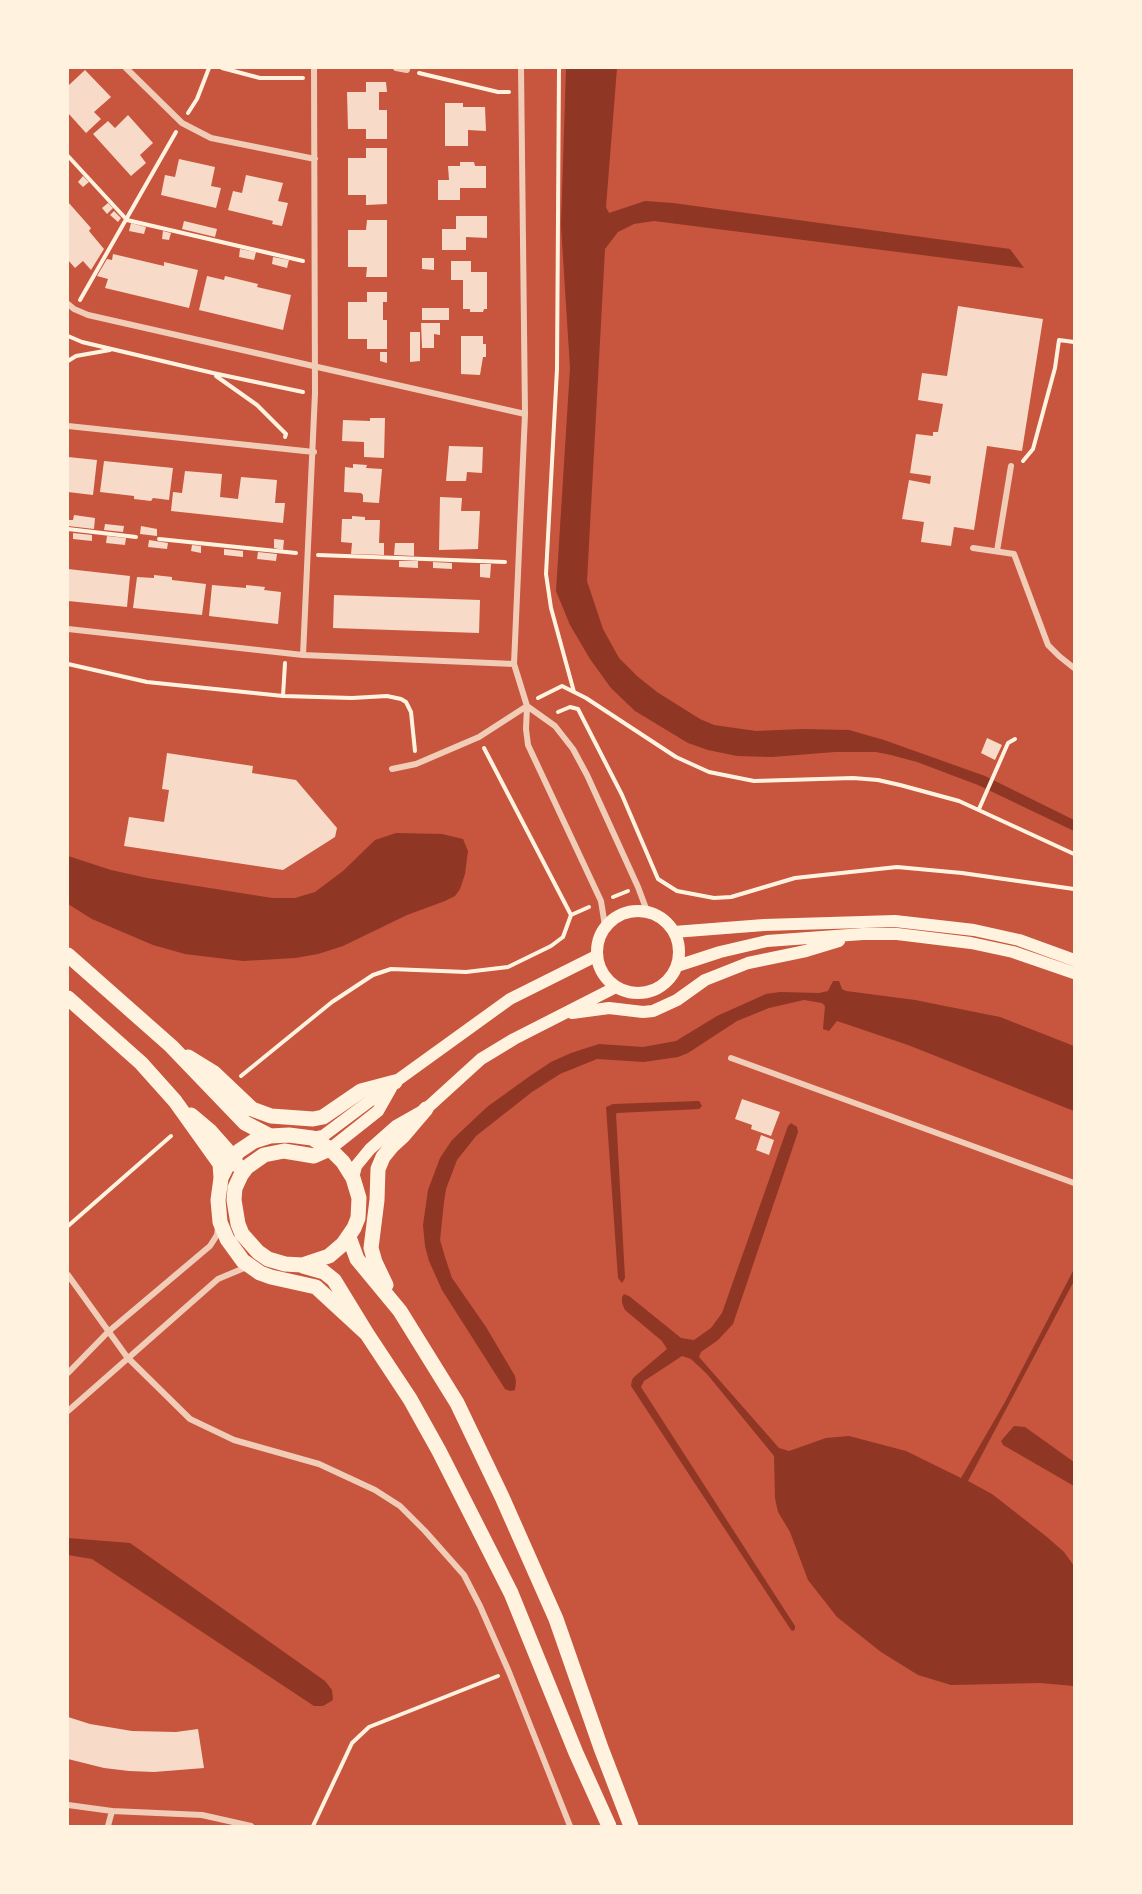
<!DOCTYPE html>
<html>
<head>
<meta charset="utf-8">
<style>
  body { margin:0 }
  #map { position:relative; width:1142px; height:1894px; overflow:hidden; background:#c8553d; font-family:Lora,serif }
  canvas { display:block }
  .frame { position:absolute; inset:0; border:69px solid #fff3e0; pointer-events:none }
</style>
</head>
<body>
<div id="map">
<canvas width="1142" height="1894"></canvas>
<div class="frame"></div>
</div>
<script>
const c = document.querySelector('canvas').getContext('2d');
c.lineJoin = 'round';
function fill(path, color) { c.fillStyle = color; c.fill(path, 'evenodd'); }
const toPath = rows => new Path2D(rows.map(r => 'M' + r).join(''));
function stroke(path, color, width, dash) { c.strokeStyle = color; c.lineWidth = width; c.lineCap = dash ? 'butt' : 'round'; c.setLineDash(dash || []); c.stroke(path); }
fill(toPath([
  [566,68,617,68,606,207,609,213,645,201,673,203,1010,249,1024,268,654,221,634,224,618,232,605,249,587,581,603,629,619,658,637,676,657,692,700,719,714,725,756,731,802,729,849,730,884,740,985,776,1074,820,1074,831,978,785,917,762,891,755,876,752,835,752,772,757,737,756,708,750,688,743,635,711,611,688,590,659,570,625,556,591,570,368,561,226],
  [396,833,442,834,463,839,468,851,465,874,460,889,455,896,445,901,407,915,343,946,318,954,295,958,243,961,185,954,153,945,92,919,68,904,68,856,111,870,147,878,272,898,295,898,315,892,343,871,375,840],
  [833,981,839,981,842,989,846,991,915,1000,1000,1017,1074,1046,1074,1111,908,1045,837,1021,829,1031,823,1029,825,1006,822,1003,804,1000,769,1008,737,1021,688,1053,678,1057,644,1062,597,1059,560,1074,532,1092,476,1136,457,1160,446,1189,444,1202,440,1240,445,1257,452,1278,486,1327,515,1376,516,1382,515,1390,510,1391,505,1389,442,1290,429,1261,425,1246,423,1225,428,1190,440,1158,452,1140,487,1107,530,1076,551,1062,571,1053,599,1044,643,1047,676,1041,717,1016,766,994,780,992,819,993,828,991],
  [699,1101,702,1106,699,1109,617,1113,616,1114,625,1278,622,1283,618,1278,606,1107,613,1104],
  [791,1123,797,1127,798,1132,733,1324,718,1340,701,1352,699,1357,779,1448,789,1451,826,1438,849,1436,906,1451,961,1478,1005,1402,1074,1269,1074,1281,968,1481,992,1494,1047,1537,1064,1552,1074,1566,1074,1686,1040,1683,951,1685,918,1675,881,1652,837,1617,808,1580,790,1532,778,1512,775,1498,774,1456,707,1374,691,1359,682,1356,644,1381,641,1387,795,1626,795,1629,793,1631,791,1630,631,1386,632,1380,634,1377,667,1349,662,1341,625,1310,622,1303,622,1297,624,1294,629,1296,681,1338,694,1340,711,1328,722,1313,788,1126],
  [1014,1426,1025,1427,1074,1462,1074,1486,1003,1445,1001,1441],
  [68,1538,130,1543,325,1681,332,1690,333,1700,323,1706,314,1706,92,1559,68,1555]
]), '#8f3625');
fill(toPath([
  [85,70,111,97,94,112,101,119,86,133,68,113,68,83,69,85],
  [366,82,386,82,387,92,379,92,379,110,387,110,387,139,366,139,366,129,348,129,347,92,366,92],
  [445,103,463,103,463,107,485,107,486,131,468,130,468,146,445,146],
  [128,115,153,143,140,155,146,163,131,176,93,134,108,121,115,128],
  [366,148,387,148,387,204,366,205,366,195,348,195,348,158,366,158],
  [179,159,215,167,211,186,221,188,216,208,161,195,165,175,175,177],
  [460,162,474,162,475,166,486,166,486,188,460,188,460,200,438,200,438,180,449,180,448,166,460,166],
  [246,175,283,183,278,201,288,203,282,226,272,224,273,221,228,210,233,191,242,193],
  [83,176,89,182,83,187,78,182],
  [68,202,91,228,89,231,104,249,91,270,83,261,75,268,68,260],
  [108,203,113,208,107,214,102,208],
  [114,211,121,218,118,222,110,215],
  [456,216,487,216,487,238,466,237,466,250,442,250,442,229,456,229],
  [367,220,387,220,387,277,366,277,367,267,348,267,348,230,366,230],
  [184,221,217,229,215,237,182,229],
  [131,223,146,227,144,234,129,231],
  [163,231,171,233,169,240,162,239],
  [240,249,256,252,254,260,239,257],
  [113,254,164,266,164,262,198,270,189,308,105,288,108,279,97,276,107,259,112,260],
  [273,257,289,260,287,268,272,264],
  [422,258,434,258,434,270,422,269],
  [451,261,471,261,471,272,487,272,487,309,484,309,483,312,470,312,470,309,463,309,463,280,451,280],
  [207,276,224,280,225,276,258,284,257,287,291,295,283,330,199,310],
  [367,292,387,292,387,302,383,302,383,320,387,320,387,349,367,349,367,339,348,339,348,302,367,302],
  [958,306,1043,319,1022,451,987,446,974,530,954,527,951,546,921,542,924,522,902,519,909,480,930,484,931,476,910,473,916,434,933,436,933,432,938,432,943,404,918,400,922,373,947,376],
  [422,308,449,308,449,320,422,320],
  [421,323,440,323,440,335,434,334,434,348,422,348],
  [410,332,420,332,420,361,410,362],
  [461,336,483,336,483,344,486,344,486,357,483,357,480,375,461,374],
  [380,352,387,352,387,363,380,361],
  [370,418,385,418,384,458,364,457,364,442,342,441,343,420,370,421],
  [449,446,483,447,482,473,467,472,466,481,446,481],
  [68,457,97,460,93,495,68,492],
  [104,461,173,468,169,500,153,498,151,501,134,499,134,496,100,492],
  [353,464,367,465,366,468,382,469,379,503,363,502,363,495,361,493,344,492,345,467,353,468],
  [185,471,222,474,220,497,238,499,241,477,277,480,275,503,285,503,283,523,171,511,173,492,182,493],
  [440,497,462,498,461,511,480,511,478,549,439,550],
  [74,515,95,518,94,529,68,526,68,520,73,520],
  [352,516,365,517,365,520,380,520,379,543,384,543,384,555,351,554,352,543,341,542,342,519,352,519],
  [105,524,124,526,123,532,104,530],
  [141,526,157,529,157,536,140,534],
  [73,533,92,535,92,541,73,539],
  [107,536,126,538,125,545,106,543],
  [274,539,284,540,283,550,274,548],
  [149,540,168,543,167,549,148,547],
  [395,543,414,543,414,556,394,555],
  [192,545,201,546,201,553,191,551],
  [224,549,243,551,243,557,224,555],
  [258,552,277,554,276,561,257,559],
  [399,561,418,561,418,568,399,567],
  [433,562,452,563,452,569,433,568],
  [480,564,491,564,490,578,480,577],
  [68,569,130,576,127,607,68,601],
  [154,575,172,577,172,580,206,584,202,615,133,608,137,577,154,578],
  [212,585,246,588,246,585,265,587,264,590,281,592,278,624,209,616],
  [334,595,480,600,479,633,333,628],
  [987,738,1002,745,995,760,981,753],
  [167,753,253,766,252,773,296,780,337,828,335,837,283,870,124,846,129,817,164,822,169,790,162,789],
  [742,1099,780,1112,771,1136,751,1129,752,1125,735,1119],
  [761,1135,774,1140,769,1155,756,1150],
  [68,1717,90,1724,132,1731,176,1732,198,1729,204,1768,154,1772,129,1771,104,1768,68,1759]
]), '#f7dbc8');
stroke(toPath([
  [222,68,260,78,303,78],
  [559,68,557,369,546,574,551,608,574,692],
  [419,73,498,92,509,92],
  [188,113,197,99,209,68],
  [68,156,127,220,303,261],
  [80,300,176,132],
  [68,336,82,342,213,373,303,392],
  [68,361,76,356,110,350],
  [216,376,257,405,286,434,285,437],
  [1023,461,1033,449,1055,368,1059,340,1074,342],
  [68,529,136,537],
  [159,539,296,553],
  [318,555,505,562],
  [68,664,147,682,283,696,352,698,387,696,401,699,406,702,411,712,415,751],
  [283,696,285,663],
  [538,698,562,686,586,698,676,757,709,772,754,781,853,778,878,780,900,785,959,801,1074,854],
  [558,712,570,707,578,709,622,795,658,879],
  [484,748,571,915],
  [979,809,1008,743,1015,739],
  [658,879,677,891,714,898,731,897,795,878,897,867,962,873,1074,889],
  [613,897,628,891],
  [571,915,589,907],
  [241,1076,332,1002,373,975,391,969,466,972,508,967,551,946,563,937,571,915],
  [68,1226,171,1136],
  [313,1826,352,1743,369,1727,498,1676]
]), '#fff3e0', 4);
stroke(toPath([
  [126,68,182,123,211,138,315,159],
  [396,68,407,70],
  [521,68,525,414,514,664,527,706,526,729,528,745,601,901,605,926],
  [68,304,74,309,88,315,525,414],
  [68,426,314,452],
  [973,548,1014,554,1048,645,1059,656,1074,668],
  [997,551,1011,466],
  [68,629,303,655,514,664],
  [303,655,315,393,314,68],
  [527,706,555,726,573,749,587,775,638,887,647,911],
  [392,769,416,764,479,737,527,706],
  [731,1058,1074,1183],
  [68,1275,127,1357,190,1419,234,1440,319,1464,375,1490,400,1506,425,1531,464,1575,480,1606,509,1672,570,1826],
  [68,1373,108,1332,210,1246,217,1235,218,1228],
  [68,1411,218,1279,249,1266],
  [68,1805,112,1811,202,1815,251,1826],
  [108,1826,112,1811]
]), '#f1ccb7', 6);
stroke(toPath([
  '597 952a41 41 0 1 1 82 0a41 41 0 1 1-82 0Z',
  [674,932,764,925,895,921,974,930,1019,940,1074,960],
  [677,966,720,952,767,941,863,934,897,934,971,943,1013,952,1074,973],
  [572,1013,609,1008,643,1012,653,1011,677,1000,705,980,748,963,806,951,839,941],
  [312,1138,323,1136,395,1082,510,999,596,956],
  [330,1149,378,1111,391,1088],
  [353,1178,356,1166,370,1149,396,1126,426,1109,481,1059,514,1039,616,987]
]), '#fff3e0', 12);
stroke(toPath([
  [68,955,171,1046,245,1123,270,1136],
  [68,998,141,1063,175,1101,220,1164,221,1178],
  [188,1057,214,1073,252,1109,271,1116,313,1119,323,1117,361,1091,395,1082],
  [191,1115,210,1131,233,1157,237,1165],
  [330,1149,314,1156,284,1151,264,1155,247,1167,241,1175,235,1188,234,1200,238,1224,242,1234,258,1252,268,1259,285,1264,302,1265,329,1256,343,1244,354,1228,358,1218,359,1198,353,1178,343,1162,330,1149,312,1138,289,1135,270,1136,254,1141,239,1151,228,1164,221,1178,218,1200,220,1222,227,1239,243,1261,260,1273,271,1277,316,1287,367,1334],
  [349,1237,357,1259,400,1311,457,1403,502,1497,556,1619,601,1748,631,1826],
  [303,1266,324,1272,334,1280,367,1334,410,1399,439,1451,511,1593,576,1753,609,1826],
  [386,1285,375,1262,371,1248,377,1200,378,1169,383,1157,392,1146,403,1136,426,1109]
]), '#fff3e0', 15);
</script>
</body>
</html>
